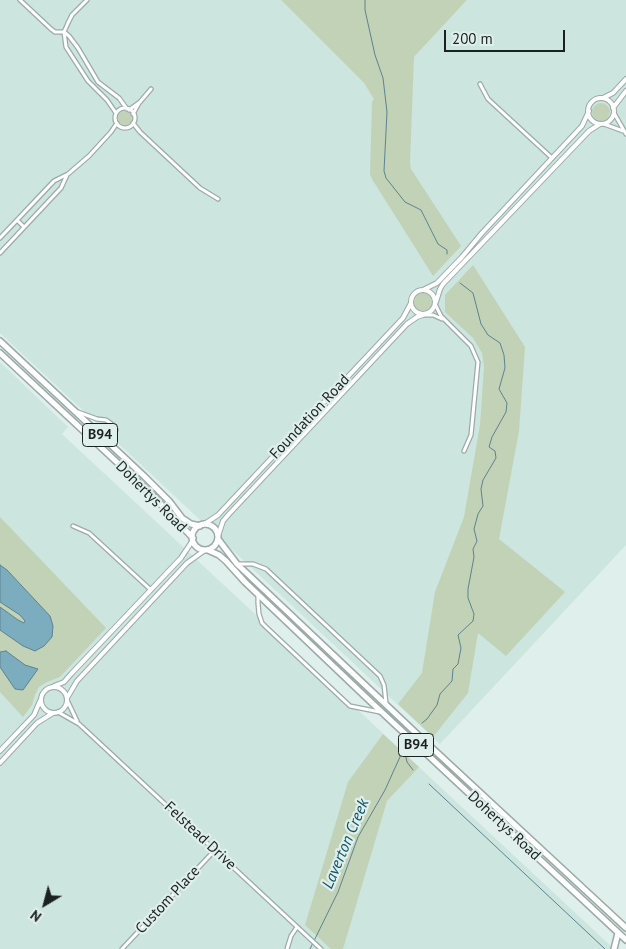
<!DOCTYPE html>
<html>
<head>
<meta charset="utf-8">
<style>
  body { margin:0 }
  #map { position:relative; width:626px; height:949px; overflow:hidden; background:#dfefeb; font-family:"PT Sans",sans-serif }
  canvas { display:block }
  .north { position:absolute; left:20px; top:879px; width:50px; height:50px; -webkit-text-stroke:4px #dfefeb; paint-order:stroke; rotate:217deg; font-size:14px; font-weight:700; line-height:20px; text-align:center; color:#1b211f }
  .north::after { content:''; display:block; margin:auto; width:18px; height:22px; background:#1b211f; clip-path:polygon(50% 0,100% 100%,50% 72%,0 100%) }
  .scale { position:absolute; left:444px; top:30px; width:121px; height:22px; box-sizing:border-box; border:2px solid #1b211f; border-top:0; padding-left:6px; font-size:15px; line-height:18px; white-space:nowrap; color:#1b211f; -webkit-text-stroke:4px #dfefeb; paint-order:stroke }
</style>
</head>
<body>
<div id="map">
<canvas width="626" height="949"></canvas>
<div class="north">N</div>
<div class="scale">200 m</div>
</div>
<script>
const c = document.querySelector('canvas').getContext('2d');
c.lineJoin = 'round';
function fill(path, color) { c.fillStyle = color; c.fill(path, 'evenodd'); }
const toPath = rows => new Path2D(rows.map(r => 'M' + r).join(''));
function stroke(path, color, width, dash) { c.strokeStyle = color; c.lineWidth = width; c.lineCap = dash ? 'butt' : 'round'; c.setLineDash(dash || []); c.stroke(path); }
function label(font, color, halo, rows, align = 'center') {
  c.font = font + ' "PT Sans",sans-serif'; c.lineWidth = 4.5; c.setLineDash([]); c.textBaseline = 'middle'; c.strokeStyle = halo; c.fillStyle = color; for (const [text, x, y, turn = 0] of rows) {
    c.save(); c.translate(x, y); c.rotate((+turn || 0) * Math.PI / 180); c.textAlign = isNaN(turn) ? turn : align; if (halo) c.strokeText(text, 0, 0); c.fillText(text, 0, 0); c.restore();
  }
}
fill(toPath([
  [0,0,281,0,364,83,375,99,467,0,626,0,626,545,440,744,0,333],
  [0,362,68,427,62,434,614,949,0,949]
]), '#cce5de');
fill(toPath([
  [281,0,467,0,414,57,410,163,411,169,461,246,433,276,372,179,370,174,372,102,374,99,364,83],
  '592 112a9 9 0 1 1 18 0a9 9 0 1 1-18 0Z',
  '118 118a7 7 0 1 1 14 0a7 7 0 1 1-14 0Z',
  [473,265,525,347,519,431,499,539,565,592,506,656,478,633,468,693,433,737,398,704,422,673,435,592,464,517,480,425,484,367,482,353,473,338,445,312,445,295],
  '414 302a9 9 0 1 1 18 0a9 9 0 1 1-18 0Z',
  [0,517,106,628,60,677,47,682,39,687,35,695,32,705,23,717,0,692],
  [383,734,419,767,387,801,343,949,331,949,305,925,348,782]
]), '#c1d2b6');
const water = toPath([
  [0,565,7,570,50,616,53,626,52,637,44,646,35,651,23,646,0,630,0,607,18,620,24,623,25,621,20,615,0,602,0,565],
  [6,651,25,665,38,669,23,690,15,689,0,667,0,652,6,651]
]);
fill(water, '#7badbf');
stroke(water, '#5e838f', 1);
stroke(toPath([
  [365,0,365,10,375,55,383,78,387,112,384,171,386,178,405,202,421,210,438,244,447,250,447,254],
  [422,723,427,719,437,705,440,694,452,681,453,669,458,664,461,648,458,635,473,621,474,614,468,598,468,589,474,557,473,549,477,541,474,529,478,514,483,506,481,489,483,480,496,458,495,451,489,447,492,437,506,412,507,403,499,389,505,368,504,355,500,343,488,335,481,324,473,293,460,283],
  [404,749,407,762,413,770],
  [429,784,605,949],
  [310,949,338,892,358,837,385,790,404,748]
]), '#5e838f', 1);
const minor = toPath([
  [20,0,51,29,55,32,64,32,69,36,78,48,98,82,119,98,127,109],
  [87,0,72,15,68,23,64,32,66,47,88,81,107,100,116,113],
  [480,84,488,99,552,158],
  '115 118a10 10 0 1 1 20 0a10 10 0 1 1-20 0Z',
  [129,110,140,102,151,89],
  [614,113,626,134],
  [133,114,139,103],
  [133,123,140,132,200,188,218,199],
  [604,124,623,131],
  [17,220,24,227],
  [0,238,54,181,68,174,89,156,111,132,117,123],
  [0,253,61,188,67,175],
  [435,304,441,316,471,346,478,362,471,435,464,451],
  [425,315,433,315,442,319],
  [78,412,97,419,106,420,113,425,116,430,111,441,111,446],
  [73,526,89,533,151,590],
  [238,564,253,564,266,569,380,676,384,685,386,703],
  [258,595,258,603,259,614,262,623,266,627,350,706,380,712],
  [67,700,77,721],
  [58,712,79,724,321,949],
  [122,949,215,850],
  [287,949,291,936,297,927]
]);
const tertiary = toPath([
  [603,98,613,93,626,79],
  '588 111a13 13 0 1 1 26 0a13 13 0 1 1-26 0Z',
  [613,108,626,91],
  '411 302a12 12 0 1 1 24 0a12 12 0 1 1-24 0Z',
  [423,290,437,283,462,257,482,233,582,126,589,111],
  [436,302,440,289,443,284,589,131,600,124],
  [203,525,218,515,403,318,411,303],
  [218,536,223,521,230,513,407,324,417,317,423,315],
  [54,686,64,682,71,674,181,558,193,540],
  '41 700a13 13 0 1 1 26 0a13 13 0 1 1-26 0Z',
  [67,698,77,681,187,563,205,550],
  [0,751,34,715,40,701],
  [0,763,37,723,53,713]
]);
const primary = toPath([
  [0,341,144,476,169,501,182,518,191,524,200,526],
  [0,353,151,494,193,538],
  '192 537a13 13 0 1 1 26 0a13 13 0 1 1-26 0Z',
  [218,539,237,564,418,735,626,928],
  [208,550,219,555,226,561,245,582,371,702,626,940],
  [614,949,618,933]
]);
stroke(minor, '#9caba7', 5.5);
stroke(tertiary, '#9caba7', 6);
stroke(primary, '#9caba7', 8);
stroke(minor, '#fff', 3);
stroke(tertiary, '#fff', 4);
stroke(primary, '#fff', 5);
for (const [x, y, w] of [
  [100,435,35],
  [416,745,35]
]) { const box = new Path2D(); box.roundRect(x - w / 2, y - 11.5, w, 23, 4); c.fillStyle = '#dfefeb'; c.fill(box); stroke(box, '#1b211f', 1); }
label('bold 14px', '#1b211f', null, [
  ["B94",100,435],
  ["B94",416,745]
]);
label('15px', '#1b211f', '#dfefeb', [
  ["Foundation Road",310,417,-47],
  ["Dohertys Road",151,497,45],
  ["Dohertys Road",504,826,43],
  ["Felstead Drive",200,836,43],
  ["Custom Place",168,900,-47]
]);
label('italic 16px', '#0f5367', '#dfefeb', [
  ["Laverton Creek",346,844,-67]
]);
</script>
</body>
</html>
